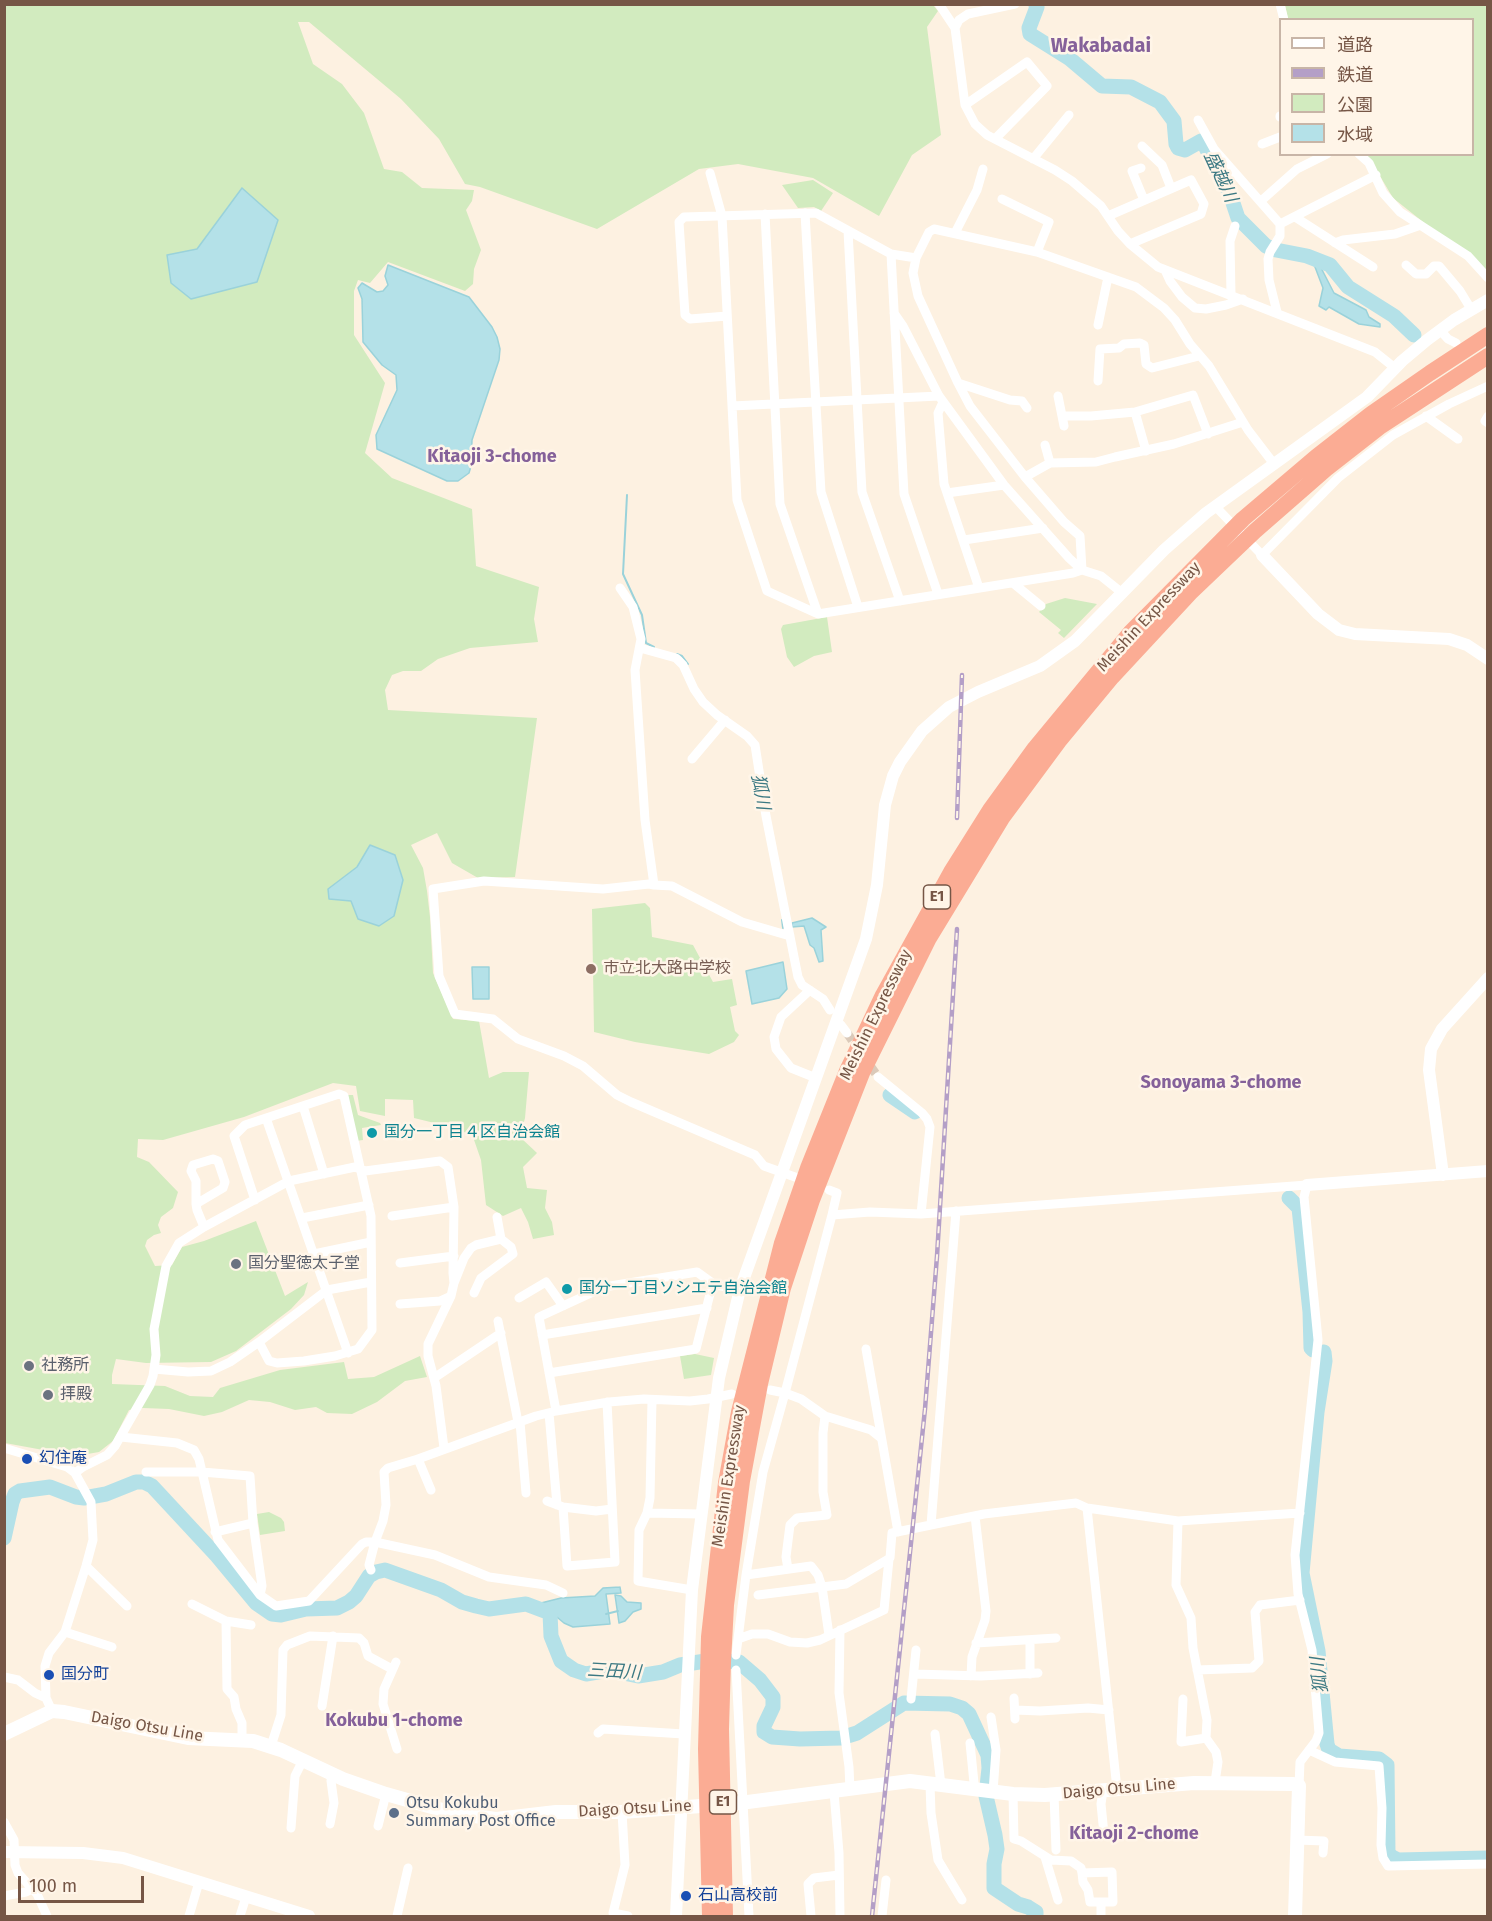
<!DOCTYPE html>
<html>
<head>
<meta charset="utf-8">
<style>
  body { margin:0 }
  #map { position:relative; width:1492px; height:1921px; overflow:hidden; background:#fdf1e1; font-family:"Fira Sans","Noto Sans JP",sans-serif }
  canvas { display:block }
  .frame { position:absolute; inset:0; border:6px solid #765646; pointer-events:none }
  .legend { position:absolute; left:1279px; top:18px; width:195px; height:138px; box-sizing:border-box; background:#fff5e8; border:2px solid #c8b5a7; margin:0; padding:8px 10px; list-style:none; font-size:18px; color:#765646 }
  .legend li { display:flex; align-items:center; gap:12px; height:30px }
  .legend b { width:30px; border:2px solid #c8b5a7 }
  .scale { position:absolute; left:18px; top:1876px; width:126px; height:27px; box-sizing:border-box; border:3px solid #765646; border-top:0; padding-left:8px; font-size:18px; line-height:21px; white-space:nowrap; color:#765646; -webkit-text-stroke:4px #fff5e8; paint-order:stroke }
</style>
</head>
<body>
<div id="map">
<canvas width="1492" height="1921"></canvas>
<div class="frame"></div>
<ul class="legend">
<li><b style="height:8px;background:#fff"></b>道路</li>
<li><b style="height:8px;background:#b49fc7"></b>鉄道</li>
<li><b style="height:16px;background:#d2ebbf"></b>公園</li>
<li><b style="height:16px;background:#b4e1e8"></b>水域</li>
</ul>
<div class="scale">100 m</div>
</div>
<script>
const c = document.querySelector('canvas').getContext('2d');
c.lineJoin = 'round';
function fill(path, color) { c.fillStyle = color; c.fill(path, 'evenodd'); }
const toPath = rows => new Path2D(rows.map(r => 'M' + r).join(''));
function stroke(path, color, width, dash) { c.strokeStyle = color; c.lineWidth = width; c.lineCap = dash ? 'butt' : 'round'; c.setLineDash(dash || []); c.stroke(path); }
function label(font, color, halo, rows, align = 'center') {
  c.font = font + ' "Fira Sans","Noto Sans JP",sans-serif'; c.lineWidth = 5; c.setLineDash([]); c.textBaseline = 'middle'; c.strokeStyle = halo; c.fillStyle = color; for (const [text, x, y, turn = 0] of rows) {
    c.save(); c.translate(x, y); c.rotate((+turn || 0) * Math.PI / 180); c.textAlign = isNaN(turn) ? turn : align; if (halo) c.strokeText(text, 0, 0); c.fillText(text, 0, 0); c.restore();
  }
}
fill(toPath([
  [5,5,933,5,938,11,927,27,941,135,912,155,879,216,813,178,738,164,699,169,597,229,480,187,465,184,439,139,401,99,309,22,298,22,313,64,342,84,364,113,384,169,402,172,422,188,474,190,472,201,466,210,481,250,474,269,473,284,465,291,388,262,370,283,358,280,354,291,354,335,385,383,365,453,392,478,472,509,476,566,539,587,534,619,538,642,470,648,438,659,421,671,403,671,392,675,385,690,388,710,537,718,515,877,478,878,452,863,437,833,411,845,423,868,427,891,430,917,433,973,453,1019,479,1021,489,1078,503,1072,529,1072,525,1118,520,1137,537,1153,523,1167,527,1188,547,1190,545,1208,552,1222,554,1235,533,1239,528,1222,521,1208,503,1216,486,1205,481,1160,473,1137,459,1129,414,1118,413,1100,385,1099,385,1116,360,1111,356,1086,333,1083,244,1117,163,1140,138,1139,137,1157,149,1162,178,1192,173,1208,161,1217,158,1225,161,1233,154,1235,147,1240,145,1246,155,1266,172,1265,182,1247,204,1241,256,1221,285,1296,308,1282,304,1295,291,1309,236,1351,211,1362,146,1363,116,1359,112,1375,112,1384,165,1386,190,1396,213,1397,220,1388,280,1370,344,1362,348,1379,374,1377,420,1356,427,1377,405,1381,377,1402,352,1414,327,1413,316,1407,295,1410,270,1402,249,1400,222,1412,204,1416,169,1409,143,1408,129,1410,113,1441,99,1452,76,1456,5,1443],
  [1285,5,1487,5,1487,273,1393,198,1371,161,1363,155,1472,154,1472,20,1288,19],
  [813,180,833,193,821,211,814,207,798,208,782,185],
  [1065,598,1097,604,1064,638,1058,633,1061,630,1039,612,1046,604],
  [827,617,832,652,814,656,794,667,787,657,781,629,783,625],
  [645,903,650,908,652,937,693,945,713,982,732,979,737,1005,730,1007,735,1031,739,1035,734,1042,709,1054,635,1042,594,1032,592,909],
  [346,1095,353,1095,358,1115,380,1123,381,1125,362,1128,363,1140,356,1141],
  [695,1354,714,1358,711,1375,684,1379,680,1356],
  [269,1512,281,1518,284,1522,285,1531,260,1535,257,1514]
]), '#d2ebbf');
const water = toPath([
  [242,188,278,220,257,282,191,299,171,283,167,255,197,249,242,188],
  [1310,259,1318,262,1334,293,1366,310,1369,317,1380,324,1380,327,1359,324,1329,307,1326,310,1319,306,1323,288,1315,267,1310,259],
  [388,265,469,297,492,327,497,337,500,349,499,360,472,440,471,466,469,473,458,481,447,481,377,449,376,435,397,390,396,375,382,365,363,342,362,299,358,288,362,283,377,292,383,291,388,285,385,276,388,265],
  [370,845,395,855,403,880,394,916,379,926,358,919,351,901,329,899,328,889,357,867,370,845],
  [812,918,826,927,821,930,823,961,819,962,814,948,810,945,804,926,792,927,792,923,812,918],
  [783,962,787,989,779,998,752,1004,746,971,783,962],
  [472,967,489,967,489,999,473,999,472,967],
  [620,1587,621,1593,606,1594,610,1624,573,1627,564,1623,552,1613,541,1608,541,1603,561,1598,595,1596,603,1588,620,1587],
  [615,1595,621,1596,627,1602,641,1603,641,1609,633,1612,625,1621,619,1623,615,1595]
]);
fill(water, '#b4e1e8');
stroke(water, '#9ad2da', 1.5);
stroke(toPath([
  [627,495,623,574,642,615,646,643,654,647],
  [677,654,682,656,688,664],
  [782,920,783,928],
  [526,1604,544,1606],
  [606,1614,618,1611]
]), '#9ad2da', 2);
stroke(toPath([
  [1036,6,1037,7,1029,28,1030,34,1070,59,1102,86,1131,87,1160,102,1174,121,1176,144,1178,148,1185,150,1201,141,1203,142,1230,194,1238,218,1266,246,1276,250,1307,256,1330,265,1348,287,1394,316,1414,335],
  [890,1095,915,1112],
  [1289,1198,1299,1208,1310,1312,1311,1348,1313,1350],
  [1324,1352,1325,1361,1317,1412,1302,1573,1318,1651,1327,1744,1329,1750,1339,1756,1379,1759,1387,1765,1388,1853,1392,1857,1398,1860,1488,1858],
  [4,1538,12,1502,15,1494,20,1491,50,1487,76,1497,84,1498,106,1494,136,1482,144,1482,152,1486,217,1556,256,1603,272,1614,281,1615,306,1609,337,1608,349,1602,356,1596,369,1576,376,1572,385,1570,441,1590,462,1602,476,1606,489,1609,526,1604,550,1613,551,1636,561,1661,574,1670,586,1674,609,1670,638,1676,663,1672,680,1665,712,1660,739,1662,760,1680,773,1697,773,1707,764,1726,764,1732,772,1737,800,1739,841,1738,857,1733,904,1703,950,1704,962,1708,969,1714,988,1755,989,1768,986,1796,995,1835,997,1849,994,1864,994,1888,1018,1904,1028,1907,1036,1912,1036,1916]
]), '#b4e1e8', 15);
stroke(toPath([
  [847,1033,878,1077]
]), '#dbcaba', 9, [9, 4.5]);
stroke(toPath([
  [939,4,955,28],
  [1015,4,968,14,959,20,955,28,965,105,975,124,987,135,1055,170,1072,181,1101,206,1118,231,1130,244,1158,267,1375,352,1395,368],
  [1280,4,1284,20],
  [965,105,1027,62,1047,86,995,139],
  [1280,116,1280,117],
  [1198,120,1214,149,1280,224],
  [1262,144,1280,137],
  [1142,146,1162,165,1171,188],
  [1359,154,1369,163,1383,193,1400,212,1468,256,1488,278],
  [1033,159,1069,115],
  [1141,168,1132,171,1144,200],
  [710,173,722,216,737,500,767,591,818,614,1073,573,1082,570,1080,536,1064,522,1025,477,970,406,958,383,918,296,913,273,916,258,929,232,934,229,1037,252,1136,287,1164,308,1175,320,1190,344,1209,366,1248,430,1274,464],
  [1002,199,1049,222,1037,252],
  [1261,201,1297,169,1327,154],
  [805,213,821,492,858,607],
  [765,214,780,504,818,614],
  [1108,216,1191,180,1204,204,1201,214,1130,244],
  [1295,217,1373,267],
  [848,231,862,492,900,601],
  [955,233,977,190,983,169],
  [1335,243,1343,240,1395,234,1418,226],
  [891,254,904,494,938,594],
  [1406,265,1416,274,1426,274,1434,266,1439,266,1460,291,1471,309],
  [1165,270,1170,281,1182,297,1195,308,1206,309,1226,305,1243,299],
  [1231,295,1230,241,1235,226],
  [1277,312,1269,280,1268,259,1270,252,1280,236,1280,224,1376,175],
  [894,313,903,326,939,396,1004,485,1069,558,1082,570,1101,576,1121,592],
  [727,316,690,319,685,315,679,222,684,217,816,213,891,254,916,258],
  [1098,325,1108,277],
  [1440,330,1448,339,1456,343],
  [1098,381,1100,349,1119,348,1124,344,1140,343,1144,345,1146,364,1152,368,1199,356],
  [958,383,1010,400,1022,401,1027,408],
  [1058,396,1064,426],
  [943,402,938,413,944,484,979,588],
  [732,406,939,396],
  [1135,412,1146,451],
  [1062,416,1091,416,1135,412,1193,395,1208,434],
  [1426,416,1458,439],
  [1488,416,1485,421,1488,423],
  [1045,445,1050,463],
  [1025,477,1050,463,1096,462,1115,457,1174,444,1243,422],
  [947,493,1004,485],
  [1215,506,1262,555,1338,478,1393,435,1449,404,1488,386],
  [964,540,1043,528],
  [1013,583,1041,606],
  [620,588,633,607,641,639,635,670,645,820,654,885,672,886,742,922,790,936],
  [640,648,676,658,683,665,694,689,703,702,717,715,747,736,755,745,766,816,798,977,802,985,823,999,830,1010],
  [692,759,725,720],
  [654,885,649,884,603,889,484,881,433,889,439,976,455,1014,493,1019,518,1039,564,1056,583,1066,617,1095,631,1102,755,1155,764,1166,795,1177],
  [810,990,781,1017,774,1037,776,1049,791,1068,816,1078],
  [841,1025,847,1033],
  [878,1077,922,1113,927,1119,930,1127,921,1214],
  [303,1106,324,1174],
  [266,1118,348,1353],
  [829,1190,837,1193,832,1215],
  [255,1200,234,1136,245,1125,339,1094,344,1096,371,1216,372,1330,358,1349,335,1356,304,1361,277,1363,269,1361,259,1342],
  [196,1204,223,1188,225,1182,218,1161,213,1159,193,1165,191,1171,196,1181,196,1204,197,1210,204,1227],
  [392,1216,454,1207],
  [302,1218,369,1205],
  [314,1254,371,1242],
  [400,1263,454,1256],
  [454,1283,464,1258,471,1248,476,1245,501,1239],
  [474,1293,481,1278,513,1254,511,1247,501,1239,497,1217],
  [519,1298,546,1282,563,1306],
  [400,1304,440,1301,451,1296],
  [498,1321,518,1422],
  [542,1335,707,1308],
  [866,1349,898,1532],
  [154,1369,188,1372,211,1371,230,1362,259,1342,327,1290,371,1282],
  [549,1373,696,1349,711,1290,715,1285],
  [434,1378,501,1333],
  [770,1390,785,1393,832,1215,870,1212,921,1214,1307,1185,1304,1197,1318,1340,1295,1555,1298,1594,1312,1650,1319,1733,1316,1741,1300,1762,1299,1786],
  [652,1400,650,1498,647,1513,639,1530,638,1581,692,1590],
  [556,1411,539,1317,604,1287,697,1272,715,1285,740,1289],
  [549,1413,557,1505],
  [520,1422,526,1493],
  [121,1437,177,1443,194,1450,199,1459,218,1540,260,1595,276,1606,309,1601,362,1544,366,1542,375,1542,435,1555,489,1577,546,1585,563,1593],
  [881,1438,871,1430,825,1416,801,1399,785,1393,763,1472,746,1575,811,1566,818,1575,822,1587,846,1584,890,1558,892,1533,984,1514,1076,1503,1087,1508,1178,1521,1300,1513],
  [4,1448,67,1467,75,1473,91,1502,93,1540,86,1566,65,1632,49,1653,45,1666,46,1698,52,1711],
  [418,1459,431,1490],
  [146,1472,202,1472,250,1476,253,1523,262,1586,260,1595],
  [75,1473,83,1467,107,1455,115,1446,150,1385,153,1376,156,1355,154,1329,166,1266,179,1243,204,1227,289,1181,355,1167,365,1171,440,1161,448,1167,454,1207,453,1273,454,1283,451,1296,428,1344,428,1356,436,1386,444,1448],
  [547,1501,563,1507,596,1511,612,1509],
  [563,1507,567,1566,615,1562,607,1402],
  [1087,1508,1117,1789],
  [647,1513,701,1514],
  [1178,1521,1176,1585,1191,1618,1193,1648,1207,1720,1206,1738,1216,1752,1218,1762,1215,1782],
  [931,1525,956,1211],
  [215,1532,253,1523],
  [86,1566,127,1606],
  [788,1569,786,1557,790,1525,797,1518,827,1515,823,1492,823,1433,825,1416],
  [371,1570,369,1565,375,1542,383,1521,386,1505,384,1472,388,1468,418,1459,536,1416,556,1411,609,1402,644,1399,690,1401,708,1399,732,1394],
  [758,1595,822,1587,829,1635],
  [192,1604,226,1621],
  [840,1630,839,1693,849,1767,850,1790],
  [65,1632,112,1647],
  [738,1639,752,1634,768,1634,790,1642,807,1643,820,1640,884,1610,889,1559],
  [976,1643,1056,1638],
  [736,1655,746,1575],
  [396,1662,384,1689,383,1704,397,1749],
  [736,1670,749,1916],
  [1197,1670,1252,1668,1259,1661,1255,1612,1260,1605,1300,1600],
  [915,1674,981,1676,1038,1673],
  [1030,1674,1030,1640],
  [971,1676,972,1657,985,1620,986,1611,975,1516],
  [4,1677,18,1680,35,1693,46,1698],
  [1014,1698,1015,1719],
  [911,1699,916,1650],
  [1183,1699,1181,1742,1206,1738],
  [322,1706,333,1636],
  [1015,1710,1040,1711,1088,1708,1109,1710],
  [991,1717,996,1750,993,1792],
  [598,1733,603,1729,684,1734],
  [935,1734,941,1785],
  [242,1741,242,1723,236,1709,234,1697,227,1689,226,1621,251,1625],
  [970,1743,974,1783,972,1790],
  [271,1746,281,1715,283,1650,287,1645,310,1636,359,1638,364,1643,368,1656,392,1669],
  [1309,1750,1335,1762,1379,1766,1382,1808,1381,1845,1383,1858,1388,1866,1488,1864],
  [930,1784,931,1813,938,1860,962,1900],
  [1103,1790,1101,1804,1104,1834],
  [834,1792,839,1853,840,1916],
  [1013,1794,1014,1839,1021,1841,1051,1860,1071,1861,1081,1868,1082,1873,1083,1882,1088,1890,1090,1902,1113,1902,1112,1872,1082,1873],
  [1054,1794,1056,1850],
  [622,1812,625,1865,613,1913,628,1916],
  [4,1822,14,1840,15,1865,18,1873,37,1894,47,1916],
  [330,1824,334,1803,331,1781,332,1774],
  [378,1826,386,1794],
  [291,1828,295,1776,303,1760],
  [1297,1840,1324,1841,1323,1853],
  [1045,1857,1058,1900],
  [4,1896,26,1892,32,1889],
  [1101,1902,1101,1916],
  [189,1916,199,1882],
  [240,1916,246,1897],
  [397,1916,408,1868],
  [811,1916,808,1884,814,1878,839,1875],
  [882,1916,886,1880]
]), '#fff', 9);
stroke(toPath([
  [1262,555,1318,614,1339,630,1355,634,1449,639,1467,645,1488,659],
  [1443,1175,1429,1070,1431,1049,1442,1029,1488,978],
  [1307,1185,1488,1171],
  [4,1852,83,1853,123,1858,309,1916],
  [676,1916,692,1590,719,1378,740,1289,866,939,877,885,885,805,893,776,900,762,922,731,949,707,978,692,1040,666,1075,641,1164,550,1206,513,1367,397,1402,361,1427,340,1454,320,1488,300]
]), '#fff', 12);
stroke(toPath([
  [4,1734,52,1711,64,1712,188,1738,253,1741,281,1750,343,1779,386,1794,453,1813,496,1819,556,1812,622,1812,740,1803,910,1781,1013,1794,1045,1795,1194,1783,1293,1784,1299,1786,1295,1916]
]), '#fff', 14);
stroke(toPath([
  [710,1916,706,1749,709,1637,726,1483,739,1412,782,1243,808,1168,847,1071,883,995,951,872,990,810,1035,748,1130,633,1243,519,1316,457,1371,414,1430,373,1488,335],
  [725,1916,721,1729,723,1662,726,1605,742,1481,760,1384,783,1288,812,1200,862,1073,929,938,1002,818,1059,741,1112,677,1190,593,1255,531,1326,469,1381,426,1488,356]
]), '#fbac94', 16);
const rail = toPath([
  [957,818,962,675],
  [872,1916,925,1409,937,1256,957,929]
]);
stroke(rail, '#b49fc7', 4.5);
stroke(rail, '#fff5e8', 2, [7]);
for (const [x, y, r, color] of [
  [591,969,6,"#8d6e63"],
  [372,1133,6,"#0f9aa8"],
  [236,1264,6,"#6b7280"],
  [567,1289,6,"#0f9aa8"],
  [29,1366,6,"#6b7280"],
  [48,1395,6,"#6b7280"],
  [27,1459,6,"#1a4fb4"],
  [49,1675,6,"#1a4fb4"],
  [394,1813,6,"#5c6f8a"],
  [686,1896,6,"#1a4fb4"]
]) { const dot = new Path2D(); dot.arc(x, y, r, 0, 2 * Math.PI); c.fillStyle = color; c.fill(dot); stroke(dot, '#fff5e8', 2); }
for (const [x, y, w] of [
  [937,897,27],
  [723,1802,27]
]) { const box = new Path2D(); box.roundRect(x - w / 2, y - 12, w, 24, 4.5); c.fillStyle = '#fff5e8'; c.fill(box); stroke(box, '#765646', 1.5); }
label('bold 15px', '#765646', null, [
  ["E1",937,897],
  ["E1",723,1802]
]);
label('16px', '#765646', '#fff5e8', [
  ["Meishin Expressway",1149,617,-47],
  ["Meishin Expressway",876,1015,-64],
  ["Meishin Expressway",729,1476,-81],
  ["Daigo Otsu Line",147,1727,10],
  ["Daigo Otsu Line",1119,1789,-5],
  ["Daigo Otsu Line",635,1809,-3]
]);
label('16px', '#785e54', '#fff5e8', [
  ["市立北大路中学校",603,969]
], 'left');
label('16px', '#0d838f', '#fff5e8', [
  ["国分一丁目４区自治会館",384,1133],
  ["国分一丁目ソシエテ自治会館",579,1289]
], 'left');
label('16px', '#5b616d', '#fff5e8', [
  ["国分聖徳太子堂",248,1264],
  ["社務所",41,1366],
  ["拝殿",60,1395]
], 'left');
label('16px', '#164399', '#fff5e8', [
  ["幻住庵",39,1459],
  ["国分町",61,1675],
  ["石山高校前",698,1896]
], 'left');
label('16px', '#4e5e75', '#fff5e8', [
  ["Otsu Kokubu",406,1804],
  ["Summary Post Office",406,1822]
], 'left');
label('italic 18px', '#3c7983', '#fff5e8', [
  ["盛越川",1220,177,65],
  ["狐川",760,792,80],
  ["三田川",614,1672,3],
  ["狐川",1320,1675,-96]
]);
label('bold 18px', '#85619a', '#fff5e8', [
  ["Kitaoji 3-chome",492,457],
  ["Sonoyama 3-chome",1221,1083],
  ["Kokubu 1-chome",394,1721],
  ["Kitaoji 2-chome",1134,1834]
]);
label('bold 20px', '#85619a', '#fff5e8', [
  ["Wakabadai",1101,46]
]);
</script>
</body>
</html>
